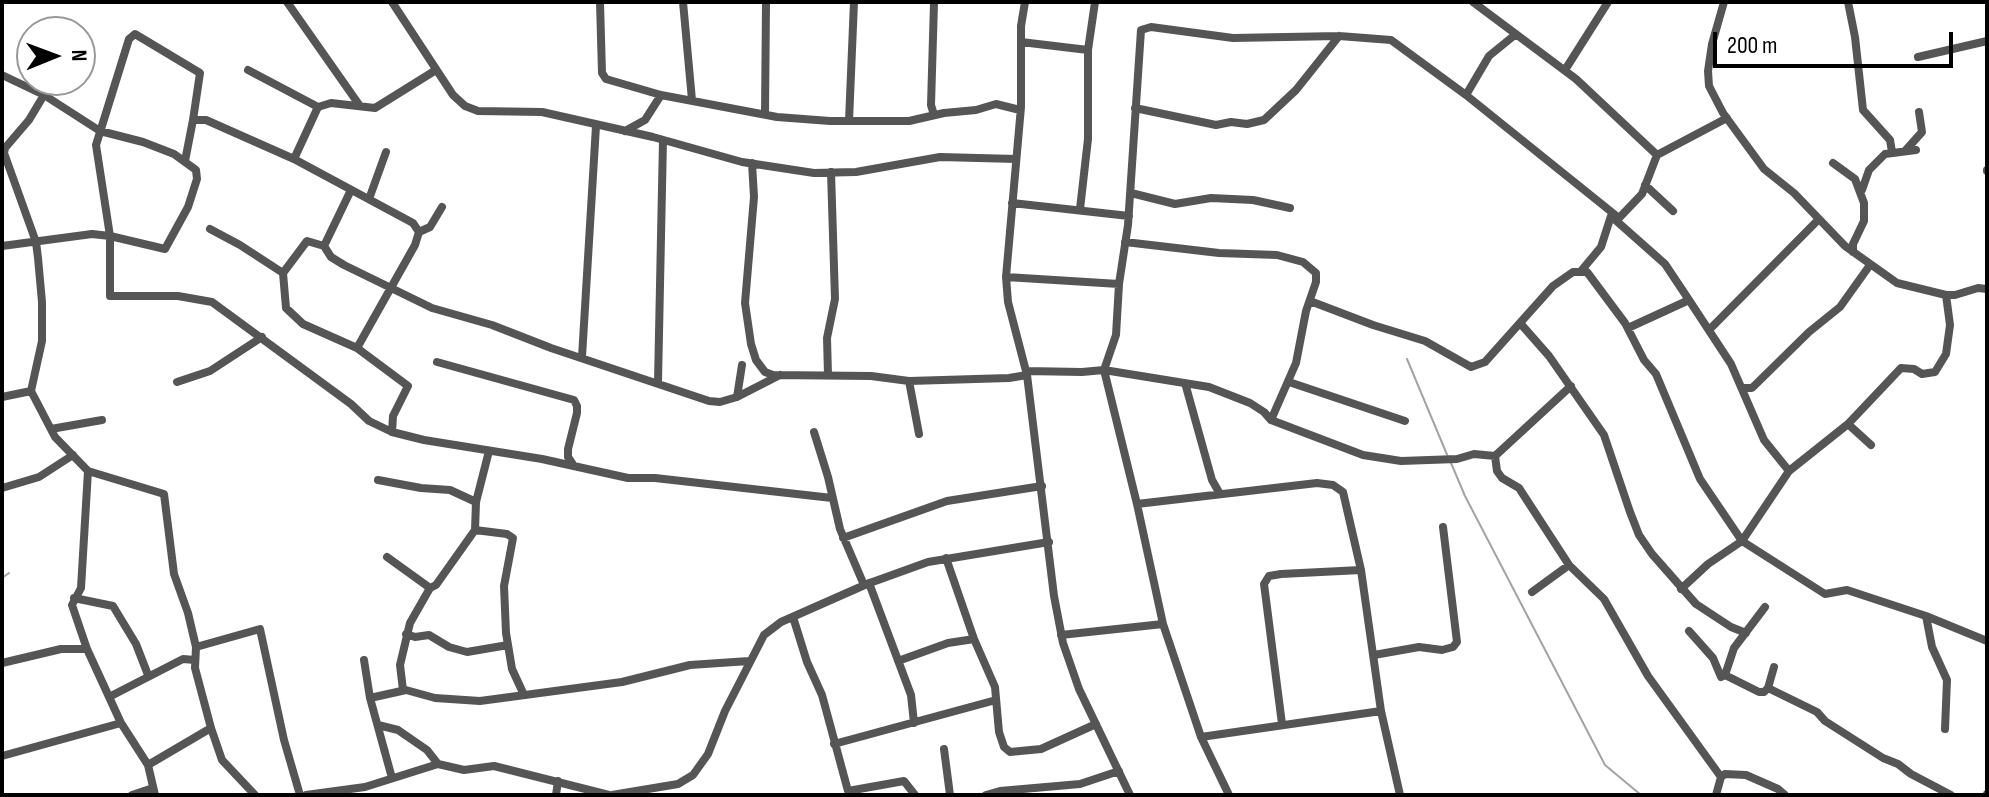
<!DOCTYPE html>
<html>
<head>
<meta charset="utf-8">
<style>
  body { margin:0 }
  #map { position:relative; width:1989px; height:797px; overflow:hidden; background:#fff; font-family:"Sofia Sans Condensed",sans-serif }
  canvas { display:block }
  .frame { position:absolute; inset:0; border:4px solid #000; pointer-events:none }
  .north { position:absolute; left:16px; top:16px; width:80px; height:80px; box-sizing:border-box; background:#fff; border:2px solid #999; border-radius:50%; rotate:89deg; font-size:22px; font-weight:700; line-height:32px; text-align:center; color:#000 }
  .north::after { content:''; display:block; margin:auto; width:28px; height:36px; background:#000; clip-path:polygon(50% 0,100% 100%,50% 72%,0 100%) }
  .scale { position:absolute; left:1713px; top:32px; width:240px; height:36px; box-sizing:border-box; border:4px solid #000; border-top:0; padding-left:10px; font-size:24px; line-height:28px; white-space:nowrap; color:#000; -webkit-text-stroke:6px #fff; paint-order:stroke }
</style>
</head>
<body>
<div id="map">
<canvas width="1989" height="797"></canvas>
<div class="frame"></div>
<div class="north">N</div>
<div class="scale">200 m</div>
</div>
<script>
const c = document.querySelector('canvas').getContext('2d');
c.lineJoin = 'round';
const toPath = rows => new Path2D(rows.map(r => 'M' + r).join(''));
function stroke(path, color, width, dash) { c.strokeStyle = color; c.lineWidth = width; c.lineCap = dash ? 'butt' : 'round'; c.setLineDash(dash || []); c.stroke(path); }
stroke(toPath([
  [1407,359,1448,457],
  [1451,463,1465,496,1605,765,1641,795],
  [2,578,9,573]
]), '#a3a3a3', 2);
stroke(toPath([
  [287,2,360,106],
  [392,2,453,95,465,106,478,111,542,112,653,137,742,162,814,173,856,172,940,157,1016,159],
  [600,2,602,73,606,79,661,95,777,117,830,121,909,121,944,113,976,110,996,104,1020,110],
  [683,2,692,100],
  [1025,2,1021,26,1021,107,1006,277,1008,302,1027,375,1054,596,1063,643,1079,689,1130,795],
  [1473,2,1576,79,1657,155],
  [1724,2,1712,44,1708,71,1709,86,1723,113,1764,169,1794,193,1845,246,1897,283,1946,295,1955,295,1978,288,1987,289],
  [1848,2,1855,37,1863,110,1890,140,1892,152],
  [1021,42,1088,50],
  [1918,57,1987,41],
  [248,70,318,107],
  [1565,70,1608,2],
  [2,75,44,95,100,131,143,142,174,154,196,170,197,179,188,207,165,249,110,236,110,296,178,296,212,302,351,404,369,421,392,432,424,440,542,459,628,478,655,478,832,498],
  [44,95,29,120,5,148,4,153,36,242,38,258,42,302,42,341,31,391,55,437,88,471,81,588,72,605,87,649,121,723,148,765,155,795],
  [1466,95,1489,56,1516,34],
  [1135,108,1216,125,1231,122,1247,124,1264,120,1296,90,1339,36],
  [765,114,766,2],
  [934,115,931,105,934,3],
  [849,121,854,2],
  [625,131,645,120,661,95],
  [1905,151,1922,132,1919,112],
  [294,159,318,107,331,103,375,108,436,70],
  [185,161,193,120,206,120,294,159,413,223,419,232,415,245,357,348,408,386,393,416,392,432],
  [752,163,754,197,745,303,751,344,756,360,765,372,773,375,871,376,909,381,1009,378,1027,375],
  [1833,163,1855,179,1864,203,1864,221,1853,244,1853,252],
  [1987,171,1987,170],
  [1645,185,1673,211],
  [351,190,324,246,331,257,344,265,432,308,492,325,551,348,709,401,720,402,737,397,780,375],
  [1862,190,1869,170,1885,154,1916,150],
  [1131,193,1175,204,1211,198,1253,200,1290,208],
  [369,199,386,152],
  [1012,203,1129,216],
  [1080,209,1088,139,1088,50,1095,2],
  [1612,217,1665,264,1689,300,1731,364,1764,440,1789,471],
  [210,229,240,245,283,273],
  [419,232,430,227,442,207],
  [1125,242,1219,253,1277,255,1303,262,1316,273,1316,282,1306,311,1296,363,1271,420],
  [2,246,92,234,110,236,96,145,129,39,135,34,200,73,193,120],
  [324,246,307,241,283,273,286,308,303,324,357,348],
  [1581,271,1601,247,1611,216,1619,218,1642,194,1657,155,1727,118],
  [1006,277,1119,284],
  [1310,301,1373,325,1425,341,1471,367,1485,362,1553,286,1573,272,1587,272,1625,323,1644,360,1656,374,1700,479,1742,541,1825,594,1847,590,1926,616,1987,641],
  [1520,323,1549,356,1604,435,1630,512,1639,535,1652,554,1696,604,1731,627,1746,633],
  [1628,328,1689,300],
  [1709,330,1819,219],
  [582,357,596,126],
  [437,362,574,400,577,406,577,413,568,449,568,457,574,466],
  [1026,371,1082,372,1104,370,1209,387,1250,403,1264,412,1271,420,1363,455,1401,461,1457,459,1474,454,1495,456],
  [828,375,827,338,835,299,831,172],
  [909,381,919,434],
  [177,382,210,371,262,337],
  [658,382,663,140],
  [1289,382,1405,421],
  [1185,383,1212,480,1220,494],
  [1742,388,1752,388,1809,332,1840,307,1870,265],
  [2,397,31,391],
  [737,397,742,365],
  [1848,424,1871,445],
  [51,429,102,420],
  [814,432,828,477,840,529,864,585],
  [1495,456,1497,471,1502,478,1519,488,1569,565,1604,599,1648,676,1721,777],
  [1495,456,1571,386],
  [88,471,164,494,174,574,188,613,196,647,195,668,211,728,222,760,255,795],
  [378,480,421,488,450,490,476,502],
  [2,488,39,477,73,455],
  [1137,504,1317,483,1333,485,1343,492,1361,570,1381,711,1400,795],
  [475,530,507,534,513,538,504,586,506,633,512,669,524,695],
  [843,538,947,501,1042,486],
  [387,557,430,588],
  [946,558,974,639,995,687,999,732,1004,747,1010,752,1041,749,1096,724],
  [869,583,911,695,914,723],
  [1681,589,1708,564,1742,541,1789,471,1848,424,1901,368,1914,369,1922,374,1935,372,1946,354,1950,325,1946,295],
  [1532,592,1569,565],
  [74,598,113,606,136,644,148,675],
  [1926,616,1932,647,1947,680,1945,729],
  [793,617,807,662,822,695,848,791,904,781,915,795],
  [1689,631,1713,658,1721,677,1725,675,1759,692,1764,692,1768,688,1817,712,1825,721,1883,758,1898,764,1911,774,1951,795],
  [406,634,415,637,429,635,449,647,467,652,508,645],
  [1061,635,1163,624],
  [196,647,260,629,284,740,300,795],
  [1374,655,1419,647,1442,650,1453,647,1457,642,1443,527],
  [364,660,370,698,392,778],
  [898,661,948,643,974,639],
  [2,663,61,649,87,649],
  [1725,675,1734,648,1765,607],
  [1768,688,1774,667],
  [403,690,400,665,410,623,430,588,436,585,475,530,476,502,489,451],
  [109,697,183,659,195,660],
  [370,698,406,690,435,698,480,701,622,682,690,665,749,661],
  [1282,724,1264,584,1269,576,1281,574,1361,570],
  [378,725,398,730,427,750,438,764],
  [1201,737,1381,711],
  [834,744,996,700],
  [944,749,950,795],
  [2,756,121,723],
  [148,765,211,728],
  [132,795,153,788],
  [306,795,365,787,438,764,464,770,494,766,609,795],
  [556,795,558,781],
  [612,795,678,784,693,775,708,754,725,711,764,635,781,622,867,584,928,562,1049,542],
  [986,795,1000,791,1080,784,1119,771],
  [1229,795,1201,737,1163,624,1137,504,1104,370,1116,335,1119,284,1128,225,1141,30,1151,27,1233,38,1339,36,1391,40,1466,95,1619,218],
  [1716,795,1721,777,1725,774,1746,775,1778,789,1785,795],
  [1987,795,1987,794]
]), '#555', 8);
</script>
</body>
</html>
